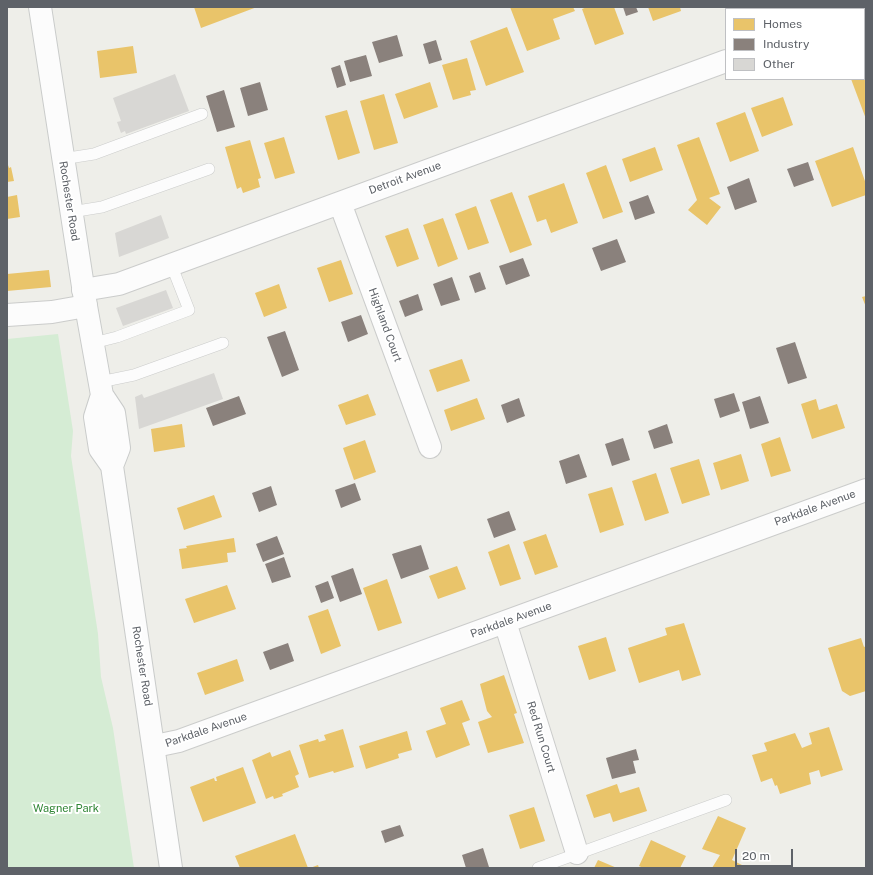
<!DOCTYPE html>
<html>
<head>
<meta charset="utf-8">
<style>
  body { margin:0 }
  #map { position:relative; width:873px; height:875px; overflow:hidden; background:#eeeee9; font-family:"Public Sans",sans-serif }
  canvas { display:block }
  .frame { position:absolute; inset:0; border:8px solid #5e6268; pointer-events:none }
  .legend { position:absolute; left:725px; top:8px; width:140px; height:72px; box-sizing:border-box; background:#fff; border:1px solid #bfc0c3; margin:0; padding:5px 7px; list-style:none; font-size:12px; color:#5e6268 }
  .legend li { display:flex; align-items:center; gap:8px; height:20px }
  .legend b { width:20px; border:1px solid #bfc0c3 }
  .scale { position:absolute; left:735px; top:849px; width:58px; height:18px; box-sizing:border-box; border:2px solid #5e6268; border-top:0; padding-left:5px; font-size:12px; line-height:14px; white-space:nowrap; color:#5e6268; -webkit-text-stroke:3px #fff; paint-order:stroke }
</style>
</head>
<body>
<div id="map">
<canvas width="873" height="875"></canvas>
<div class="frame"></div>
<ul class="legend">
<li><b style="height:11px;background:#e9c46a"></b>Homes</li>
<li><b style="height:11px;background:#8a817c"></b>Industry</li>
<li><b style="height:11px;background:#d8d7d4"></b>Other</li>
</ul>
<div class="scale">20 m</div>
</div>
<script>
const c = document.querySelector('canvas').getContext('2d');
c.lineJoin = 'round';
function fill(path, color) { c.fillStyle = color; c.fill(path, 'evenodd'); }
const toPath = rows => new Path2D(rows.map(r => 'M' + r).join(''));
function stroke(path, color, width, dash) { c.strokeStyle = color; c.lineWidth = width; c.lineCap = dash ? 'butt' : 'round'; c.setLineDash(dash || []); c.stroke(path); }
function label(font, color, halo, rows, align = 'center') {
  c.font = font + ' "Public Sans",sans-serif'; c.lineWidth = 4; c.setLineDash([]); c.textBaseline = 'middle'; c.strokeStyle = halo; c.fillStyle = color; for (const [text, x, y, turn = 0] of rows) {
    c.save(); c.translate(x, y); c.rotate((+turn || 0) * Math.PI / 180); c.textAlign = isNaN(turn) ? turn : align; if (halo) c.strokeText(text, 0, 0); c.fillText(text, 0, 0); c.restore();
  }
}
fill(toPath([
  [58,334,73,431,71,456,98,634,101,677,113,728,134,868,7,868,7,339]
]), '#d5ecd4');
fill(toPath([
  [194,7,257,7,201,28],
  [510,7,573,7,575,11,553,19,560,39,527,51],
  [587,7,614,7,624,34,595,45,582,9],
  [648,7,680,7,681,11,653,21],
  [507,27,524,72,486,86,470,41],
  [133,46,137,73,100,78,97,51],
  [467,58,476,90,470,91,471,95,453,100,442,65],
  [866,68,866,119,851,79,864,79,864,69],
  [430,82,438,107,404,119,395,94],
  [384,94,398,143,374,150,360,101],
  [783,97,793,125,762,137,751,108],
  [347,110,360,153,338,160,325,116],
  [745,112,759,151,730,162,716,123],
  [284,137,295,173,275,179,264,143],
  [699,137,720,194,709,198,721,207,707,225,688,210,697,200,677,145],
  [250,140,261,178,258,179,260,187,243,193,241,187,237,189,225,147],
  [655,147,663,170,630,182,622,159],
  [853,147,866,184,866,195,832,207,815,161],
  [7,162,9,168,11,167,14,181,7,182],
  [606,165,623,212,603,219,586,173],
  [564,183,578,223,551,233,546,219,537,222,528,196],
  [512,192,532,245,510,253,490,200],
  [17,195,20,217,7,219,7,197],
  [476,206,489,243,468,250,455,214],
  [443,218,458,259,438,267,423,225],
  [408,228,419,259,397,267,385,236],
  [341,260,353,294,329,302,317,268],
  [49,270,51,287,7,291,7,274],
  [279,284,287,308,264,317,255,293],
  [866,296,866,307,862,297],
  [462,359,470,381,437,392,429,370],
  [368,394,376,415,346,425,338,405],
  [477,398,485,419,451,431,444,410],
  [816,399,819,410,837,404,845,428,812,439,801,404],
  [182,424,185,447,154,452,151,429],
  [780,437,791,471,771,477,761,444],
  [365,440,376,472,354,480,343,448],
  [741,454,749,481,721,490,713,463],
  [699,459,710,495,682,504,670,468],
  [656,473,669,513,645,521,632,481],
  [612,487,624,525,600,533,588,494],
  [214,495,222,517,184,530,177,508],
  [546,534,558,567,535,575,523,542],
  [234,538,236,552,227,553,228,562,182,569,179,549,187,548,186,546],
  [509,544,521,579,500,586,488,552],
  [457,566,466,589,438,599,429,576],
  [387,579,402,623,378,631,363,588],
  [227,585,236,609,194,623,185,599],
  [328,609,341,646,321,654,308,616],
  [684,623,701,675,682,681,679,670,639,683,628,648,667,635,665,628],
  [606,637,616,671,589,680,578,646],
  [861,638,864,647,866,646,866,691,850,696,842,691,828,648],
  [237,659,244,681,205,695,197,673],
  [504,675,517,713,514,714,524,743,488,753,478,722,492,717,487,711,480,684],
  [462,700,470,720,462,723,470,745,436,758,426,731,446,724,440,708],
  [829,727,843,770,821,777,819,770,809,773,811,784,780,794,777,785,775,786,772,778,761,782,752,755,767,751,764,743,795,733,802,748,812,744,809,733],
  [343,729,354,767,334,773,333,771,309,778,299,745,318,739,319,742,326,740,324,735],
  [407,731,412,750,398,754,399,758,366,769,359,746],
  [290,750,299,774,295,776,299,787,282,794,283,796,274,799,273,796,266,799,252,760,270,752,272,757],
  [243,767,256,803,203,822,190,787,214,778,215,781,217,781,216,777],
  [617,784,620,793,639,787,647,811,613,822,610,813,594,818,586,795],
  [534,807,545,841,520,849,509,815],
  [718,816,746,828,732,860,748,868,712,868,720,855,702,849],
  [295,834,308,868,240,868,235,856],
  [651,840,686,856,680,868,643,868,639,866],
  [598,860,617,868,594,868],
  [318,865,319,868,310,868]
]), '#e9c46a');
fill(toPath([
  [623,7,636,7,638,12,626,16],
  [397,35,403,56,379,63,372,42],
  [436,40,442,60,429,64,423,44],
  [366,55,372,76,350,82,344,61],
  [340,65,346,85,337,88,331,68],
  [260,82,268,110,248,116,240,88],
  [224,90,235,127,217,132,206,96],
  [808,162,814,180,794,187,787,169],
  [749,178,757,202,735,210,727,187],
  [648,195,655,213,635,220,629,202],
  [617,239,626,262,601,271,592,248],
  [523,258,530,276,506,285,499,266],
  [480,272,486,289,475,293,469,276],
  [452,277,460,300,441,306,433,284],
  [418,294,423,310,405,317,399,301],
  [361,315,368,334,348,342,341,322],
  [285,331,299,370,282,377,267,337],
  [795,342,807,378,788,384,776,348],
  [734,393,740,411,720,418,714,399],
  [239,396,246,414,213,426,206,408],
  [760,396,769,423,750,429,742,402],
  [519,398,525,416,507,423,501,405],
  [667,424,673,443,654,449,648,431],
  [623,438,630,460,612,466,605,444],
  [579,454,587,477,566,484,559,461],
  [355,483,361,500,341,508,335,490],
  [271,486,277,505,259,512,252,493],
  [509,511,516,530,494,538,487,519],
  [277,536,284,554,263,562,256,544],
  [421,545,429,569,401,579,392,554],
  [284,557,291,577,272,583,265,564],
  [353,568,362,594,340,602,331,576],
  [328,581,334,598,321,603,315,586],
  [288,643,294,661,270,670,263,652],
  [636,749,639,760,633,761,636,773,612,779,606,758],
  [400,825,404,836,385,843,381,831],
  [483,848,489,867,466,868,462,855]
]), '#8a817c');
fill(toPath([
  [175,74,189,111,126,134,125,131,121,133,117,122,121,121,113,98],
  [161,215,169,238,119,257,115,233],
  [166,290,173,308,123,326,116,308],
  [214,373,223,399,139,429,135,397,142,394,144,398]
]), '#d8d7d4');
const service = toPath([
  [62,159,94,154,202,114],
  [71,212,102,207,209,169],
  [93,343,117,337,189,310,171,264],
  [100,382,134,375,223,343],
  [538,868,726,800]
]);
const minor = toPath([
  [864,10,866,9],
  [340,203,430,447],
  [83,290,119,284,726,61],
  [7,315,52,312,86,306],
  [505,622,577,853],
  [155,746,179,741,866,490]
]);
const secondary = toPath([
  [40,7,86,306,102,395,114,413,119,448,112,466,171,868],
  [102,395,95,417,100,449,112,466]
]);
stroke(service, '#cbcccb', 12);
stroke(minor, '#cbcccb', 24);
stroke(secondary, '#c9cbca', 24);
stroke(service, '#fcfcfc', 11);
stroke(minor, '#fcfcfc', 22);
stroke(secondary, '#fcfcfc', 22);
label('11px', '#5e6268', '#fff', [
  ["Detroit Avenue",405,178,-20],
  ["Rochester Road",69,201,81],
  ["Highland Court",385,325,70],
  ["Parkdale Avenue",815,508,-20],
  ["Parkdale Avenue",511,620,-20],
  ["Rochester Road",142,666,81],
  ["Parkdale Avenue",206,730,-19],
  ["Red Run Court",541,737,73]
]);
label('11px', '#2f8534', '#fff', [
  ["Wagner Park",66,809]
]);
</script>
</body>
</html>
